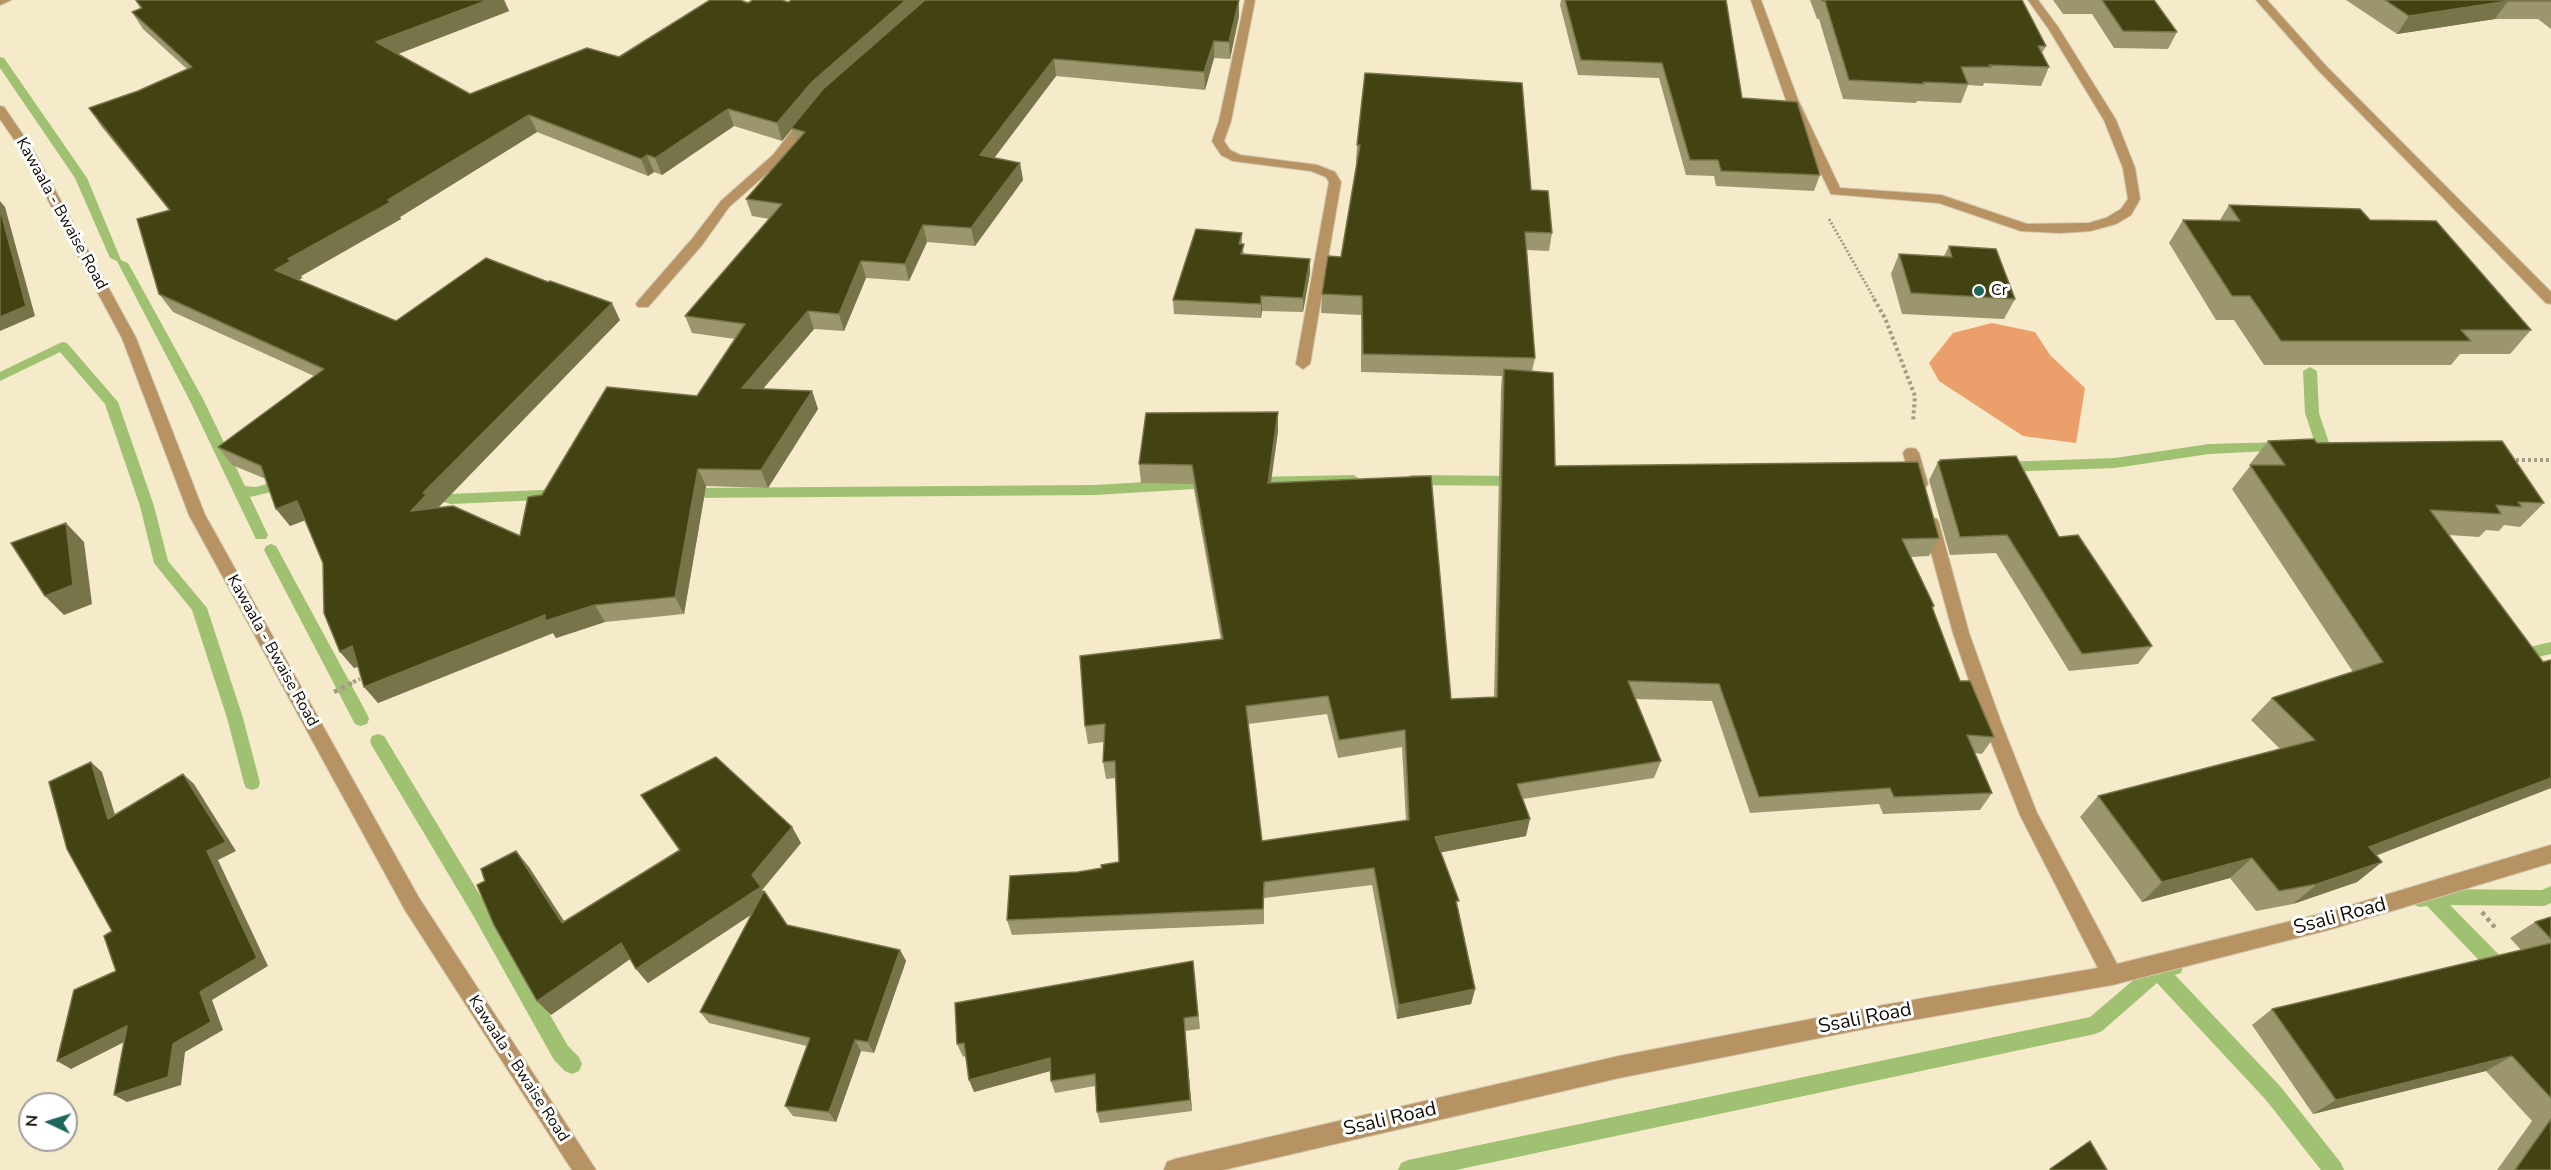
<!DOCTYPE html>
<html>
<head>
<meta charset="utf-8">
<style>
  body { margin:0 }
  #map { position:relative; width:2551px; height:1170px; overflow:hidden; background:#f5eaca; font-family:"Nunito Sans",sans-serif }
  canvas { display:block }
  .north { position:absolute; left:18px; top:1092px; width:60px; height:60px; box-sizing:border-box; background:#fff; border:2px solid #9f9d9a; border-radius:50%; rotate:274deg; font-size:16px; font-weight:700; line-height:24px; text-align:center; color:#0f0b03 }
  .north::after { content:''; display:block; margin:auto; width:21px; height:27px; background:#1e675d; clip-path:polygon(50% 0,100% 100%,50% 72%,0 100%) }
</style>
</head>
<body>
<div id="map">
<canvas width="2551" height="1170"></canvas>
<div class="north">N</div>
</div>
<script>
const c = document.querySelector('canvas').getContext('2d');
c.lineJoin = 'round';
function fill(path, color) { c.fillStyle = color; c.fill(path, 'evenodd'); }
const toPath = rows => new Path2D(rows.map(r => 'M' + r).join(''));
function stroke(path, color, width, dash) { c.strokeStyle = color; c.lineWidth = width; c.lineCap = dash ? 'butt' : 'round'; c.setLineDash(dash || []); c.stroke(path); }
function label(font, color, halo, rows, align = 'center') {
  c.font = font + ' "Nunito Sans",sans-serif'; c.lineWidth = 6; c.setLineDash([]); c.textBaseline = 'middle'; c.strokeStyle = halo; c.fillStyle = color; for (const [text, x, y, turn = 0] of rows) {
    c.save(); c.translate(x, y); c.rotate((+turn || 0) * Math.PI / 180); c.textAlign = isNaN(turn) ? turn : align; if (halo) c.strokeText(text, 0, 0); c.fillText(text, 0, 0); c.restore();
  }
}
fill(toPath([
  [1992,323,2035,332,2050,355,2085,388,2076,443,2023,436,1939,381,1929,363,1953,333]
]), '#eb9f6b');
fill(toPath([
  [0,57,4,58,87,178,121,260,128,263,203,399,245,486,256,487,287,478,294,483,292,487,250,497,268,535,266,539,256,539,254,535,189,399,117,261,110,258,75,178,0,68,0,57],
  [62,342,67,343,118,402,154,506,168,561,207,608,243,718,260,783,258,788,252,790,246,788,244,783,227,718,192,610,154,563,140,506,105,404,60,352,0,381,0,372,62,342],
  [2310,367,2317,371,2319,413,2330,446,2323,451,2316,446,2305,413,2303,371,2310,367],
  [2283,442,2290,447,2288,450,2209,454,2115,468,2002,472,1995,467,2002,462,2115,458,2209,444,2283,442],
  [1354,475,1361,480,1354,485,1252,487,1245,482,1252,477,1354,475],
  [1411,475,1519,476,1526,481,1519,486,1411,485,1404,480,1411,475],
  [1211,478,1218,483,1211,488,1095,495,686,498,679,493,686,488,1095,485,1211,478],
  [429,488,451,494,563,489,570,494,563,499,451,504,424,497,422,493,424,489,429,488],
  [271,544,276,546,367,714,369,719,367,724,361,726,355,724,264,550,266,546,271,544],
  [2551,642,2551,654,2521,661,2515,659,2510,651,2512,647,2518,645,2525,648,2551,642],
  [378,734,384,736,486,905,568,1046,579,1057,582,1064,579,1071,572,1074,565,1071,554,1060,474,917,372,746,370,741,372,736,378,734],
  [2551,886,2551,903,2544,906,2450,905,2510,966,2512,972,2510,978,2503,981,2496,978,2427,906,2420,907,2414,905,2411,899,2414,893,2430,889,2542,890,2551,886],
  [2174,958,2181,961,2183,967,2181,973,2175,975,2280,1086,2341,1163,2344,1170,2321,1170,2266,1100,2157,983,2102,1031,2095,1034,1456,1170,1398,1170,1401,1163,1408,1160,2090,1017,2151,965,2174,958]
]), '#9fc171');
const minor = toPath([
  [0,0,11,0,0,5,0,0],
  [1245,0,1255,0,1231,121,1224,141,1230,150,1240,155,1317,165,1335,172,1341,182,1310,364,1303,369,1296,364,1329,182,1326,177,1311,171,1233,161,1221,155,1212,141,1219,121,1245,0],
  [1751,0,1761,0,1798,100,1840,188,1941,195,2027,224,2089,223,2106,218,2121,209,2128,199,2123,168,2104,120,2048,28,2028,0,2038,0,2058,27,2116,120,2135,168,2140,199,2131,215,2116,224,2090,231,2060,233,2021,231,1939,203,1831,194,1786,100,1751,0],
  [2256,0,2267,0,2326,66,2551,292,2551,304,2546,303,2318,70,2256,0],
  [0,106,4,107,32,148,136,338,205,515,419,898,596,1170,572,1170,405,910,189,515,122,338,20,148,0,119,0,106],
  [808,114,814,118,781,161,729,207,702,245,648,307,638,307,636,304,638,301,692,239,721,201,773,155,804,115,808,114],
  [1911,448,1916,449,1919,453,1928,484,1925,488,1920,490,1915,488,1912,484,1903,453,1906,449,1911,448],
  [1931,517,1937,519,1939,523,1969,633,2001,722,2037,813,2117,964,2332,911,2551,845,2551,863,2332,929,2112,985,1884,1025,1619,1078,1223,1170,1164,1170,1167,1162,1175,1159,1619,1056,1884,1005,2098,968,2020,815,1983,722,1953,633,1923,523,1925,519,1931,517]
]);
stroke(minor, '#d0c6aa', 2);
stroke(toPath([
  [1829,219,1875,300]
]), '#a49b84', 3, [2, 2]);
stroke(toPath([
  [1874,299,1885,318,1915,396,1913,422],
  [2510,460,2551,460],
  [353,682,360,679]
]), '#a49b84', 4, [3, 3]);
stroke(toPath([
  [334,692,356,681],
  [2482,912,2497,930]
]), '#a49b84', 4.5, [4, 4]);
fill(minor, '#b79363');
fill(toPath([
  [135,0,504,0,509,11,398,54,470,94,619,57,748,3,1239,0,1239,16,1230,59,1214,58,1205,90,1056,76,994,158,1020,163,1023,180,975,246,927,242,909,281,866,278,844,331,814,329,763,389,812,391,818,409,768,488,706,486,684,614,605,622,556,638,553,633,378,703,358,667,354,668,323,563,305,520,290,526,266,479,232,465,218,447,314,376,173,312,159,294,169,210,101,126,89,108,138,91,187,69,143,29,132,12,141,9],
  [734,126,782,141,792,129,796,142,746,199,752,216,769,219,685,316,692,333,735,339,697,396,542,495,520,536,437,508,620,320,396,321,299,280,302,278,301,276,401,219,400,217,537,132,648,176,654,172,662,175],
  [1561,0,1726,0,1742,98,1820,175,1814,191,1716,186,1714,176,1686,175,1659,78,1578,75,1560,5],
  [1810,0,2022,0,2046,46,2042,53,2049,67,2041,86,1984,83,1983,86,1968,85,1961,103,1917,101,1916,103,1843,99,1819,19,1817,19],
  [2053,0,2154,0,2177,32,2168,49,2114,48,2092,14,2063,14],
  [2346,0,2551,0,2551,29,2538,19,2495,19,2397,34],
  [1365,73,1531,190,1552,233,1549,251,1527,250,1535,358,1532,371,1555,466,1939,538,1929,556,1911,557,1934,606,1933,609,1960,681,1994,737,1982,754,1975,753,1992,793,1980,810,1883,814,1879,804,1750,813,1712,701,1635,699,1661,761,1654,778,1523,799,1526,836,1441,852,1458,908,1475,989,1471,1004,1397,1019,1372,885,1264,898,1264,924,1012,935,1007,920,1078,872,1102,868,1119,862,1116,778,1106,779,1103,762,1104,742,1088,744,1085,726,1221,640,1193,484,1141,483,1139,464,1278,412,1278,431,1271,483,1451,699,1494,697,1501,388,1502,376,1361,372,1361,315,1321,313,1322,294,1341,257,1357,163,1356,163,1357,145],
  [1327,714,1338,758,1402,747,1406,821,1262,841,1248,724],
  [2229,205,2370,220,2531,330,2510,354,2460,354,2451,365,2264,365,2234,320,2216,320,2169,243,2183,220,2220,220],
  [1242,233,1242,244,1244,254,1310,273,1303,312,1262,311,1261,318,1174,314,1173,300],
  [1949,246,2015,299,2004,319,1902,314,1891,274,1899,254,1944,256],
  [2268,441,2317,443,2544,503,2520,527,2504,525,2499,531,2486,530,2479,537,2449,535,2543,662,2551,660,2551,788,2376,855,2382,862,2357,882,2293,904,2256,911,2230,878,2142,902,2080,817,2098,796,2280,749,2251,720,2272,698,2353,672,2232,489,2251,465,2250,464],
  [1940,460,2059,537,2152,646,2138,664,2069,671,1996,553,1950,555,1929,480,1938,462],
  [641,795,792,827,801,843,762,890,787,925,900,950,906,961,874,1053,861,1051,836,1122,793,1116,785,1106,807,1046,709,1023,700,1012,751,915,648,983,636,969,630,959,551,1015,529,867,564,922,679,850],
  [2551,917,2551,1170,2497,1170,2532,1121,2486,1071,2313,1114,2252,1025,2272,1009,2521,950,2510,938,2535,922],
  [1193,961,1200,1029,1185,1031,1192,1111,1100,1123,1097,1112,1095,1086,1055,1093,1051,1081,1050,1071,974,1092,965,1056,963,1057,957,1044]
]), '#9c966e');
fill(toPath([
  [488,0,504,0,509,11,385,59,376,42],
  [906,0,924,0,915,11,817,99,782,141,777,123,812,82],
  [1239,0,1239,16,1230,59,1229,42],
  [2508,1,2495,19,2397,34,2409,16],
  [1214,41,1214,58,1205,90,1204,72],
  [1054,59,1056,76,983,173,980,155],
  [728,109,734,126,662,175,655,158],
  [529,115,537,132,400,217,401,219,301,276,302,278,287,287,275,270,288,259],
  [647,155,654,172,648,176,641,159],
  [1020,163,1023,180,975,246,971,228],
  [0,201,5,207,35,316,0,331],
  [923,225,927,242,909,281,905,264],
  [1310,259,1310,273,1303,312,1303,298],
  [861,261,866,278,844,331,839,314],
  [1261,296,1262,311,1261,318],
  [612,303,620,320,437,509,411,511,423,493],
  [808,311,814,329,749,405,742,388],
  [812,391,818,409,768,488,761,470],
  [1278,412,1278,431,1268,501,1268,483],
  [698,469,706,486,684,614,675,597],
  [297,501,311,518,290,526,276,509],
  [66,523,84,542,92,604,64,615,45,596],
  [595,605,605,622,556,638,553,633,378,703,364,687,545,615],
  [352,646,366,663,354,668,340,652],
  [91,762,102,772,119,828,108,819],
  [183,774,194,784,236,851,218,860,268,966,212,1000,223,1030,185,1052,181,1085,127,1102,114,1095,173,1044,200,992,207,851],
  [2551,778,2551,788,2344,868,2369,847],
  [1530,819,1526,836,1433,854,1435,837],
  [792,827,801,843,762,890,770,902,648,983,636,969,752,875],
  [516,851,529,867,575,938,562,923],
  [2252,858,2230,878,2142,902,2162,882],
  [2382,862,2357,882,2293,904,2317,884],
  [621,943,633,957,551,1015,537,1001],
  [900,950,906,961,874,1053,868,1042],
  [1475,989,1471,1004,1397,1019,1399,1005],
  [1184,1018,1185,1031,1192,1111,1190,1100],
  [127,1026,140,1034,71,1069,57,1061],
  [855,1040,861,1051,836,1122,829,1112],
  [2512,1056,2486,1071,2313,1114,2336,1100],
  [1050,1058,1054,1070,974,1092,969,1080]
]), '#787449');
const building = toPath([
  [136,0,488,0,376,42,470,94,587,48,619,57,710,0,740,0,748,3,753,0,781,0,788,2,792,0,906,0,812,82,777,123,728,109,655,158,647,155,641,159,529,115,388,200,391,202,288,259,291,261,275,270,396,321,486,258,548,282,550,281,612,303,423,493,427,494,411,511,453,506,520,536,528,497,542,495,607,387,697,396,745,324,685,316,782,204,746,199,805,132,791,128,823,89,925,0,1239,0,1229,42,1214,41,1204,72,1054,59,980,155,1020,163,971,228,923,225,905,264,861,261,839,314,808,311,742,388,812,391,761,470,698,469,675,597,595,605,545,621,545,615,364,687,352,646,340,652,324,613,323,563,297,501,276,509,261,466,218,447,324,369,159,294,137,219,170,210,89,108,138,91,192,67,132,12,142,8,136,0],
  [1565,0,1726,0,1742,98,1797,102,1820,175,1721,171,1718,160,1690,160,1662,63,1581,60,1565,0],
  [1822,0,2022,0,2046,46,2038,46,2049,67,1989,65,1991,67,1961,67,1968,84,1923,82,1924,84,1849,80,1825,1,1822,1,1822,0],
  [2102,0,2154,0,2177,32,2123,31,2102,0],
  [2385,0,2551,0,2551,1,2508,1,2409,16,2385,0],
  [1365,73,1522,83,1531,190,1548,191,1552,233,1525,232,1535,358,1363,354,1362,296,1322,294,1328,256,1341,257,1360,145,1357,145,1365,73],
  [2229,205,2360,209,2370,220,2436,221,2531,330,2461,330,2471,341,2281,341,2250,296,2232,296,2183,220,2240,221,2229,205],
  [0,209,26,306,0,317,0,209],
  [1196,229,1242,233,1239,244,1244,244,1241,254,1310,259,1303,298,1261,296,1261,304,1173,300,1196,229],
  [1949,246,1996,249,2015,299,1911,293,1899,254,1952,257,1949,246],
  [1504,369,1553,373,1555,466,1918,462,1939,538,1902,539,1934,606,1932,607,1960,681,1970,681,1994,737,1967,735,1992,793,1894,797,1890,788,1759,797,1719,684,1628,681,1661,761,1517,784,1530,819,1435,837,1459,901,1456,901,1475,989,1399,1005,1374,868,1264,882,1263,909,1007,920,1010,876,1078,872,1102,868,1101,865,1119,862,1115,761,1103,762,1105,724,1085,726,1080,656,1223,639,1192,465,1139,464,1146,413,1278,412,1268,483,1431,476,1451,699,1497,697,1504,369],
  [1328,696,1339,740,1405,730,1409,820,1262,841,1246,706,1328,696],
  [2314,439,2317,443,2502,441,2544,503,2518,502,2522,507,2496,505,2501,514,2430,510,2543,662,2551,660,2551,778,2369,847,2382,862,2317,884,2279,891,2252,858,2162,882,2098,796,2315,740,2272,698,2383,662,2250,465,2285,465,2268,441,2314,439],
  [2016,456,2059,537,2078,535,2152,646,2082,654,2007,535,1960,537,1938,462,1941,461,1940,460,2016,456],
  [66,523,73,585,45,596,11,543,66,523],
  [716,757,792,827,752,875,761,887,636,969,621,943,537,1001,494,925,477,885,485,881,481,869,516,851,562,923,680,850,641,795,716,757],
  [91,762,108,819,183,774,226,842,207,851,257,958,200,992,211,1022,173,1044,168,1077,114,1095,127,1026,57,1061,74,990,116,971,104,936,112,931,67,849,49,782,91,762],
  [764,891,787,925,900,950,868,1042,855,1040,829,1112,785,1106,810,1038,700,1012,764,891],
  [2551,917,2551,939,2535,922,2551,917],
  [2551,943,2551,1098,2512,1056,2336,1100,2272,1009,2551,943],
  [1193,961,1198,1016,1184,1018,1190,1100,1097,1112,1095,1074,1051,1081,1050,1058,969,1080,964,1043,957,1044,955,1003,1193,961],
  [2551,1119,2551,1170,2515,1170,2551,1119],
  [2090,1141,2107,1170,2051,1170,2050,1169,2090,1141]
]);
fill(building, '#424212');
stroke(building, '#787449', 1.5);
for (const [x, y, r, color] of [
  [1979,291,6,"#1e675d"]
]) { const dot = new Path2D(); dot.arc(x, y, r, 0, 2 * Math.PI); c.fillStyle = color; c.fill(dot); stroke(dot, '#fff', 2); }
label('16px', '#0f0b03', '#fff', [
  ["Kawaala - Bwaise Road",61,214,61],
  ["Kawaala - Bwaise Road",272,651,61],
  ["Kawaala - Bwaise Road",518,1069,57]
]);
label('16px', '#0f0b03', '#fff', [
  ["Cr",1991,291]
], 'left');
label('20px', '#0f0b03', '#fff', [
  ["Ssali Road",2340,917,-15],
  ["Ssali Road",1865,1019,-11],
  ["Ssali Road",1390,1120,-13]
]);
</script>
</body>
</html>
